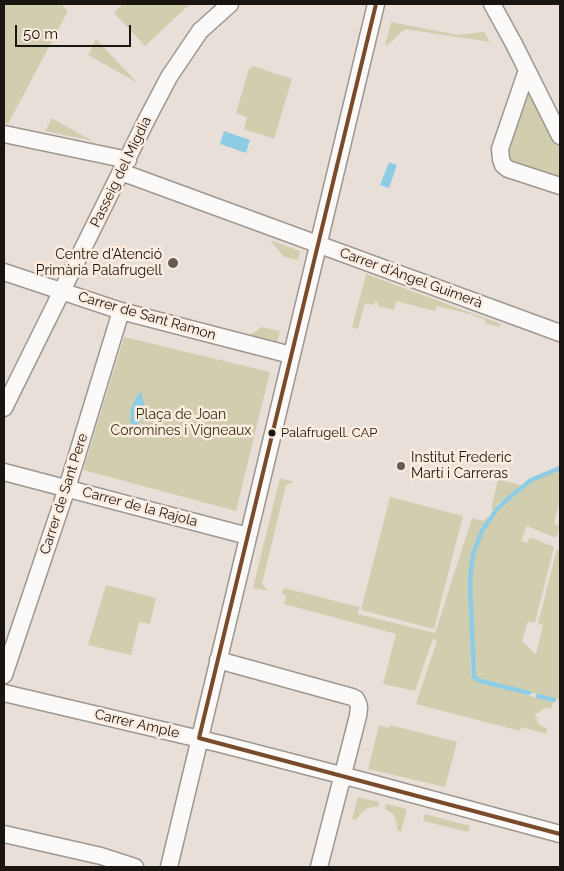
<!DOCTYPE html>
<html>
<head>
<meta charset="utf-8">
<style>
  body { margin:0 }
  #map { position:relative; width:564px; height:871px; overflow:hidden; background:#e8e0d8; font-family:Raleway,sans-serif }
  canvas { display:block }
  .frame { position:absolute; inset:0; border:5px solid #1a1510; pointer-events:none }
  .scale { position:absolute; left:15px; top:25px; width:116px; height:22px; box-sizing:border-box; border:2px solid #1a1510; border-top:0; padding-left:6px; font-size:15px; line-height:18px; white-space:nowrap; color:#1a1510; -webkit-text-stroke:4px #fcecdf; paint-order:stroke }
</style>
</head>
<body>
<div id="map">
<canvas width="564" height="871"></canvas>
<div class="frame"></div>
<div class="scale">50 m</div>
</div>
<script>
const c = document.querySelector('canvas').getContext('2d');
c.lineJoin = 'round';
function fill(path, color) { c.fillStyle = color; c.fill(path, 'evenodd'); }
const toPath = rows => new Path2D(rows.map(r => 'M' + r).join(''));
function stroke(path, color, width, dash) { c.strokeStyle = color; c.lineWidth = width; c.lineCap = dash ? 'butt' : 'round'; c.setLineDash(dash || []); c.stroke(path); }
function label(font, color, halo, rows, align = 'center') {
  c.font = font + ' Raleway,sans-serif'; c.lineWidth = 5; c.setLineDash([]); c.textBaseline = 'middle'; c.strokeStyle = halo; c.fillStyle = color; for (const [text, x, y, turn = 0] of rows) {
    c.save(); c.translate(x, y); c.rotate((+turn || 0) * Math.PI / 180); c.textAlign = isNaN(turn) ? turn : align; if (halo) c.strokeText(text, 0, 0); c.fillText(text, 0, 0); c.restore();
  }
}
fill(toPath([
  [4,4,61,4,68,11,8,124,4,123],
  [123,4,190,4,145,46,114,13],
  [391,22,457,35,484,32,490,42,405,29,389,44,385,45],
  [96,39,124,69,138,83,88,55],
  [253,66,292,79,274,139,244,129,247,117,236,113,249,69],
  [526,81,560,149,560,182,513,167,504,150],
  [52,118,93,141,45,131],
  [270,240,300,251,298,260,284,257],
  [366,274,501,324,499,327,485,323,486,320,474,316,474,315,437,306,435,311,396,301,394,310,378,306,378,302,375,301,374,305,365,303,358,329,352,327],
  [262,327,280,331,277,343,248,336],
  [124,337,270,372,236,511,83,470],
  [560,470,560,503,559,503,554,524,560,526,556,538,527,526,521,541,527,543,530,537,554,547,535,623,528,621,522,641,536,654,543,625,538,623,557,549,560,551,560,700,482,680,478,678,475,674,471,578,474,561,481,537,486,527,504,504,527,485,537,479],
  [280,478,294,482,286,485,262,584,267,590,270,591,253,588],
  [498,479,521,485,498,504,493,510,491,509],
  [390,497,463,516,434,629,361,610],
  [487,517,489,518,481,532,474,549,469,573,471,674,475,679,478,682,553,702,551,709,544,708,538,713,535,713,535,716,537,717,537,720,538,723,541,726,547,728,546,734,521,727,520,731,416,704,437,641,434,638,430,647,415,691,383,684,396,634,284,604,286,596,282,594,284,588,359,607,358,614,435,633,472,518,484,521],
  [106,585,156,598,150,624,139,622,131,655,88,645],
  [379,725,388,728,390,725,457,742,445,787,368,769],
  [358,797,379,802,378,807,372,807,366,809,360,814,356,820,352,819],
  [386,804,407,809,401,831,397,830,397,824,393,814,385,809],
  [425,814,470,826,468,832,423,821]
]), '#d0ceae');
fill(toPath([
  [224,131,250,140,246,153,220,144],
  [389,162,397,165,389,188,380,185],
  [141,391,145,407,144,415,140,422,131,430,130,412,135,399]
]), '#8ecce5');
stroke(toPath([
  [529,693,480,681,474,677,470,583,471,567,474,552,482,531,497,509,511,496,531,480,560,468],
  [538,696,554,700]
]), '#8ecce5', 4.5);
const minor = toPath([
  [492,4,514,44,560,136],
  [527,70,500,149,501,159,503,165,508,169,560,186],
  [4,134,128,160],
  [121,172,560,333],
  [4,272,121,311,291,355],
  [4,408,147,119,169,77,200,31,230,4],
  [4,472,248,536],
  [218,660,352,697,356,699,358,703,359,707,358,716,319,867],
  [4,675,67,488,121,311],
  [4,693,221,744,360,780,560,834],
  [4,834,101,856,135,867],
  [169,867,376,4]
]);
stroke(minor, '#9d9792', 19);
stroke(minor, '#fcfaf9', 16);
stroke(toPath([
  [376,4,199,738,560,834]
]), '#7a4b2a', 4);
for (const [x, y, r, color] of [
  [173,263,6,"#625c56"],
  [272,433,4.5,"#1a1510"],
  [401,466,5,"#625c56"]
]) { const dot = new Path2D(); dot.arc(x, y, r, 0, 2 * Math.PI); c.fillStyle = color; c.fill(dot); stroke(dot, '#fcecdf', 2); }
label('13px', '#1a1510', '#fcecdf', [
  ["Palafrugell. CAP",281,433]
], 'left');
label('14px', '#1a1510', '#fcecdf', [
  ["Passeig del Migdia",121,172,-64],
  ["Carrer d'Àngel Guimerà",411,278,20],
  ["Carrer de Sant Ramon",147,316,16],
  ["Carrer de Sant Pere",64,494,-72],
  ["Carrer de la Rajola",140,507,15],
  ["Carrer Ample",137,724,13]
]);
label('14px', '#1a1510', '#fcecdf', [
  ["Centre d'Atenció",162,255],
  ["Primària Palafrugell",162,271],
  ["Institut Frederic",411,458,"left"],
  ["Martí i Carreras",411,474,"left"]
], 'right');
label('14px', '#31320f', '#fcecdf', [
  ["Plaça de Joan",181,415],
  ["Coromines i Vigneaux",181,431]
]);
</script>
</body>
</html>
